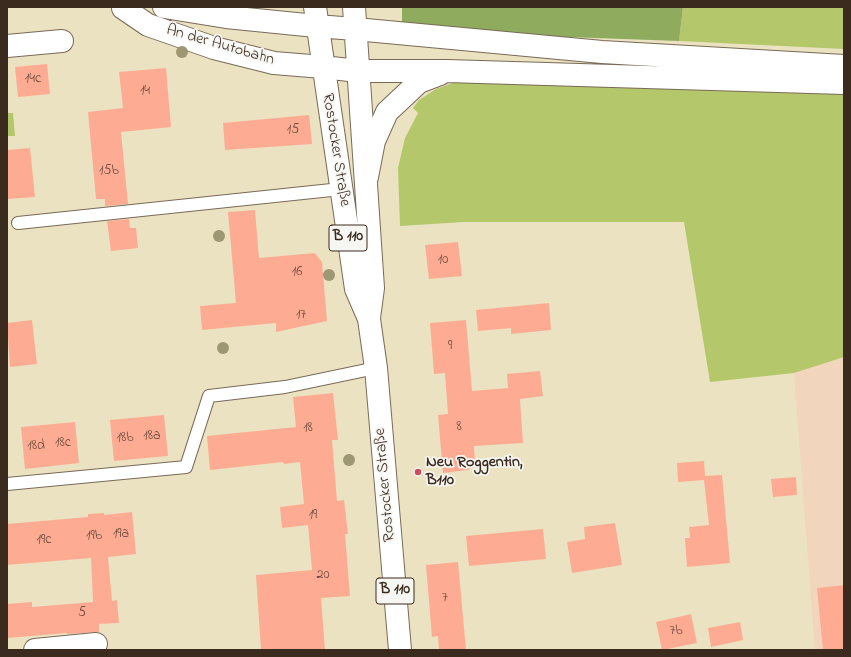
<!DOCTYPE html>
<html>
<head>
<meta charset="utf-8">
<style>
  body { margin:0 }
  #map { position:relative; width:851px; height:657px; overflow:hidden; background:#ebe2c2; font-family:"Indie Flower",sans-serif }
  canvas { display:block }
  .frame { position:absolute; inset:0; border:8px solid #3b2a1e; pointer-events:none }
</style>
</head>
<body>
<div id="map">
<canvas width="851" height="657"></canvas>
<div class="frame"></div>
</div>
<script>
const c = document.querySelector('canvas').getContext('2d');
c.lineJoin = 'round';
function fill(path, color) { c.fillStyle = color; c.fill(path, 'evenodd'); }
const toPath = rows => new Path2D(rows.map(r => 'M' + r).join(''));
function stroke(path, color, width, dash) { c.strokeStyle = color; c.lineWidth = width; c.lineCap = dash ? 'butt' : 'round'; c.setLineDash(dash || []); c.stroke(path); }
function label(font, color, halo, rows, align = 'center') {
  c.font = font + ' "Indie Flower",sans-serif'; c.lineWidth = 3.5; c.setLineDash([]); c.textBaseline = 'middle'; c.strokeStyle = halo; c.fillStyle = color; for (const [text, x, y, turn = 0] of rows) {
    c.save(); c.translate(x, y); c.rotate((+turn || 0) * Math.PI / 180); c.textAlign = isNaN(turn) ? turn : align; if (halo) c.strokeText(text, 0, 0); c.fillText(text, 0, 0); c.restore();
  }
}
fill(toPath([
  [844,357,844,650,815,650,794,373]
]), '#f1d5bd');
fill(toPath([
  [683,7,844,7,844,49,679,41],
  [464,79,844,93,844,357,794,373,710,382,684,222,464,222,400,226,398,168,405,138,418,113,413,108,419,100,436,89],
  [7,113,13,113,15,136,7,136]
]), '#b4c76a');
fill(toPath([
  [402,7,683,7,679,41,483,34,402,22]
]), '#8fac5e');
fill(toPath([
  [47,64,50,94,18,97,15,67],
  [166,68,171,127,121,132,128,204,105,206,105,199,96,199,88,112,123,108,119,72],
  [309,115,312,144,225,150,223,123],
  [30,148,35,197,7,199,7,150],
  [255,210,259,258,315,253,322,262,327,321,276,332,276,323,202,330,200,306,236,303,228,212],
  [129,219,130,228,136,228,138,248,111,251,107,221],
  [458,242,462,276,429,279,425,245],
  [549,303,551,330,511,334,511,328,478,331,476,310],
  [32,320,37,364,10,367,7,323],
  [466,320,472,391,508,388,507,374,540,371,543,396,520,399,523,443,474,446,475,463,468,470,443,473,438,415,448,414,445,373,434,374,430,323],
  [333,393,338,440,332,440,337,501,344,500,348,534,345,534,350,596,321,598,325,650,261,650,256,575,312,570,308,525,282,528,280,507,304,504,300,462,284,464,283,462,210,470,207,436,296,427,293,397],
  [164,415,168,456,114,461,110,420],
  [75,422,79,463,25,469,21,427],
  [704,461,705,476,722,475,730,563,687,567,685,538,690,538,689,527,709,525,704,480,678,482,677,463],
  [796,477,797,495,773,497,771,479],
  [132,512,136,554,108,557,112,601,117,600,119,623,99,624,99,632,67,634,67,633,7,638,7,604,32,602,32,607,93,602,91,558,7,565,7,524,88,517,88,514,104,513,104,515],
  [615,523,622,565,572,573,567,542,585,539,584,527],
  [543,529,546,559,469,566,466,536],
  [458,562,466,650,439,650,438,636,432,637,426,565],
  [844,585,844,650,823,650,817,588],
  [691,614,697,643,662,650,656,622],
  [740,622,743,640,711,647,708,628]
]), '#fdac93');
const lane = toPath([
  [18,223,341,189],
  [7,484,186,467,209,396,285,387,376,368]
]);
const street = toPath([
  [7,46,62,41],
  [35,650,96,644]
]);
const secondary = toPath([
  [164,7,226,17,316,26],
  [123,8,148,25,214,48,274,63,323,67]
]);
const primary = toPath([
  [315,7,356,289,369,319,376,368,400,650],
  [354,7,373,288,369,318],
  [316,26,355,29],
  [323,67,358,71]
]);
const highway = toPath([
  [355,29,602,52,844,66],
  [358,71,447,71,844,83],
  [367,177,374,141,387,112,419,82,440,74]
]);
stroke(lane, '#796a57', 14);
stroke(street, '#796a57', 24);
stroke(secondary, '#796a57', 24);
stroke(primary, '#796a57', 24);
stroke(highway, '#796a57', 24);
stroke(lane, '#fff', 12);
stroke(street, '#fff', 22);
stroke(secondary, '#fff', 22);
stroke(primary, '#fff', 22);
stroke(highway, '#fff', 22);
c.fillStyle = '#9e9774';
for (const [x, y] of [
  [182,52],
  [219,236],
  [329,275],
  [223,348],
  [349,460]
]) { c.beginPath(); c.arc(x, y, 6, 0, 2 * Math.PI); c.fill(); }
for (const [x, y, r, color] of [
  [418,472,4,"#d1495b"]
]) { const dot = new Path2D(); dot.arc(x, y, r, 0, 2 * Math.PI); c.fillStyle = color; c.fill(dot); stroke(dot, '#f6f6f2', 1.5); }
label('14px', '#6c4a3b', null, [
  ["14c",33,80],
  ["14",145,92],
  ["15",293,131],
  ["15b",109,172],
  ["10",443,261],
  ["16",297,273],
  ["17",301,316],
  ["9",450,347],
  ["8",459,428],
  ["18",308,429],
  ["18a",152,437],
  ["18b",125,439],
  ["18c",63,444],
  ["18d",36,447],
  ["19",313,516],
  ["19a",121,535],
  ["19b",94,537],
  ["19c",44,541],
  ["20",323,576],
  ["7",445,599],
  ["5",82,614],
  ["7b",676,632]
]);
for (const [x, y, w] of [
  [348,238,38],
  [395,591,38]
]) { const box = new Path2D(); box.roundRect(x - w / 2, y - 13, w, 26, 3); c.fillStyle = '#f6f6f2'; c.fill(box); stroke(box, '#3b2a1e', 1); }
label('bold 15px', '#3b2a1e', null, [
  ["B 110",348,238],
  ["B 110",395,591]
]);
label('16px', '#3b2a1e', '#f6f6f2', [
  ["An der Autobahn",220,46,16],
  ["Rostocker Straße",335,150,81],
  ["Rostocker Straße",386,485,-95]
]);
label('bold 16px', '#3b2a1e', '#f6f6f2', [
  ["Neu Roggentin,",426,463],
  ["B110",426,481]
], 'left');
</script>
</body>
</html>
